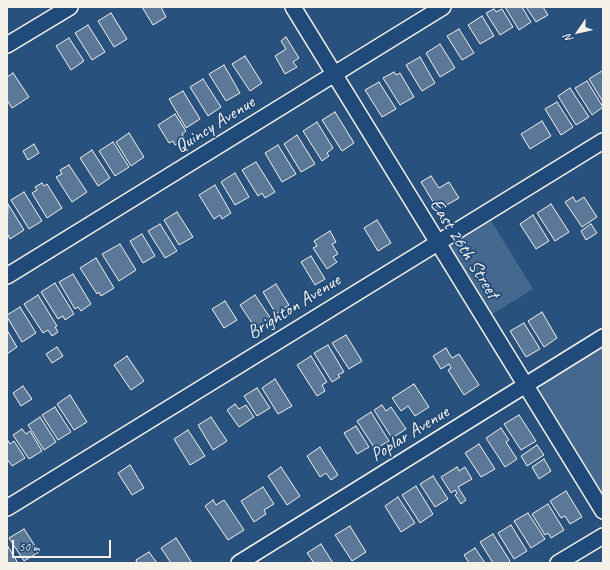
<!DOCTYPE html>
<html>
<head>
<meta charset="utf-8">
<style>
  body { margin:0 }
  #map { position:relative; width:610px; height:570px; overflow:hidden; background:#28517e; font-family:Caveat,sans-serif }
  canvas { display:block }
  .frame { position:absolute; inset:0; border:8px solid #f4f1e8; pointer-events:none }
  .north { position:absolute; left:558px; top:12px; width:40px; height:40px; -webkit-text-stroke:3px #1f4a7a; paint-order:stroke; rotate:236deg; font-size:11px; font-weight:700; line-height:16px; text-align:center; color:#f4f1e8 }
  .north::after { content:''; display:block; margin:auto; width:14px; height:18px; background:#f4f1e8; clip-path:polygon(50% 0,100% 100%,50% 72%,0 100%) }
  .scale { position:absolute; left:12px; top:540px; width:99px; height:18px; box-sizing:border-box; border:2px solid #f4f1e8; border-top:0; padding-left:5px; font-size:12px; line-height:14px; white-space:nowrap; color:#f4f1e8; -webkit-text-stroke:3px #1f4a7a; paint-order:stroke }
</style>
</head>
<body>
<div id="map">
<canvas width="610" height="570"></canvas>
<div class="frame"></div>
<div class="north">N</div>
<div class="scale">50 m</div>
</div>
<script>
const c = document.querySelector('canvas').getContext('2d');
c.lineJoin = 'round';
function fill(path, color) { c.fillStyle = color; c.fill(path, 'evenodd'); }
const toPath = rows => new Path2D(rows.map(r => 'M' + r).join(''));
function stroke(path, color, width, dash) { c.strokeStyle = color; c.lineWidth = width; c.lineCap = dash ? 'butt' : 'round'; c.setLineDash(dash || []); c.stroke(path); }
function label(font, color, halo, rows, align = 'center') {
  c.font = font + ' Caveat,sans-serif'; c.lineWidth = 3.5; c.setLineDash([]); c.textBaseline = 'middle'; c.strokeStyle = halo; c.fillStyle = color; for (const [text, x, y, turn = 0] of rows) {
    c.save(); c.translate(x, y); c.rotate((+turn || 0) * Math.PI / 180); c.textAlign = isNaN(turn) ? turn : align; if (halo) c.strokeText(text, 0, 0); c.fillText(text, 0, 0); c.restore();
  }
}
fill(toPath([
  [490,219,533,289,489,316,449,247,450,244],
  [603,347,603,496,539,390,546,382]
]), '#45688e');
const building = toPath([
  [142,7,161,7,166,17,153,25,142,7],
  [505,7,522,7,531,22,519,30,505,7],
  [526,7,543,7,548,15,536,22,526,7],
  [494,9,496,12,502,9,513,27,500,35,486,13,494,9],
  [111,13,127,39,114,47,98,21,111,13],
  [482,16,494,36,480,44,468,25,482,16],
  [88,25,105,52,92,60,75,33,88,25],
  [459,29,474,53,462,60,447,36,459,29],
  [286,37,299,58,293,62,297,67,285,74,275,56,286,49,281,41,286,37],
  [69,38,84,61,71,70,56,46,69,38],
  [440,44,455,68,440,77,426,53,440,44],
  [245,56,262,83,250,91,232,64,245,56],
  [420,57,435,83,422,91,406,65,420,57],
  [224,65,240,93,226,101,209,74,224,65],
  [602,71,603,72,603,102,589,79,602,71],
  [394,72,396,75,400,73,414,97,400,105,383,78,394,72],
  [13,73,29,97,12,108,7,100,7,77,13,73],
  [203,79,221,107,208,116,190,87,203,79],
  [587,81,603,107,592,115,575,88,587,81],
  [379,82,396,109,382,117,365,90,379,82],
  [570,88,589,117,576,125,558,96,570,88],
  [183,91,200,119,186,128,169,99,183,91],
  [557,102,573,127,561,135,545,109,557,102],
  [335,112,354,143,342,151,322,120,335,112],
  [175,114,186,131,182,134,185,139,175,145,173,141,169,143,158,125,175,114],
  [542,121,551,136,530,149,521,134,542,121],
  [317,122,333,148,327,153,329,156,322,161,303,131,317,122],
  [129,133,144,157,131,166,116,142,129,133],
  [297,135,315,164,301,172,284,144,297,135],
  [113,142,129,167,115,176,99,151,113,142],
  [34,144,39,153,28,160,23,151,34,144],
  [278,145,296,174,282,182,265,153,278,145],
  [92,150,110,178,98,186,80,158,92,150],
  [256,162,275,192,265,198,262,193,258,196,242,170,256,162],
  [69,165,87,192,72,202,56,177,62,174,60,170,69,165],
  [235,173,249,197,235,205,221,182,235,173],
  [431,176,439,188,449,182,459,198,438,210,421,182,431,176],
  [42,183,44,186,47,184,62,208,47,218,32,193,37,190,35,187,42,183],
  [215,185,231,213,222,219,220,215,214,219,199,195,215,185],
  [24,192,42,221,29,229,11,200,24,192],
  [573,197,576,202,584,197,597,217,582,227,565,202,573,197],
  [8,204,24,230,10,239,7,233,8,204],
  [551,204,569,232,555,241,537,213,551,204],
  [177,212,193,237,179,245,164,220,177,212],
  [533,215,549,241,536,249,520,224,533,215],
  [377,220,391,243,378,251,364,228,377,220],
  [160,224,177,251,165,258,148,231,160,224],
  [591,224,597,233,586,240,581,231,591,224],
  [330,231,336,242,332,244,338,254,333,257,337,262,327,269,313,248,317,246,314,241,330,231],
  [142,234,155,256,143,263,130,241,142,234],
  [120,244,136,270,119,281,102,254,120,244],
  [311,256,325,279,315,285,301,262,311,256],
  [96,258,114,288,101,296,99,292,97,294,80,268,96,258],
  [73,274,91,304,81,311,78,307,75,309,59,282,73,274],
  [55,283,74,314,65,320,63,316,58,319,41,292,55,283],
  [276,284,289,305,276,314,263,292,276,284],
  [38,295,57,326,55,327,58,332,52,336,48,330,43,333,24,304,38,295],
  [255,295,271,319,256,329,240,305,255,295],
  [225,301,237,320,224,328,212,309,225,301],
  [20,307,36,333,22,342,7,317,7,315,20,307],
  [542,312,557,338,544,347,528,321,542,312],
  [524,323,540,349,526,357,510,331,524,323],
  [7,330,17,347,7,354,7,330],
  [346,335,362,361,349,369,332,343,346,335],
  [328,345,344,372,338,375,340,377,332,382,314,353,328,345],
  [57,347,63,356,52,363,46,354,57,347],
  [446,348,452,358,459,354,479,385,464,395,448,370,451,368,449,364,441,369,433,356,446,348],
  [127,356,144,381,131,390,114,365,127,356],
  [311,356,327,382,322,385,325,391,317,396,297,365,311,356],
  [275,379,292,406,278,414,262,388,275,379],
  [414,384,429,407,415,416,408,406,401,411,392,398,414,384],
  [23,386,32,399,21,406,13,393,23,386],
  [257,388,270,408,257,416,244,396,257,388],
  [70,395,87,422,74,430,57,404,70,395],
  [235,404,239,409,246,405,254,417,239,427,227,410,235,404],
  [382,405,386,411,391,407,406,429,392,438,374,410,382,405],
  [55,407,71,432,58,440,42,415,55,407],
  [371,412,389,441,375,449,357,421,371,412],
  [519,415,536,441,521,450,504,424,519,415],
  [40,417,56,442,44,450,28,425,40,417],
  [211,417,227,441,213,450,198,425,211,417],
  [356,426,369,447,357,454,344,433,356,426],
  [501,428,509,440,506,442,517,459,505,467,486,438,501,428],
  [22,429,26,434,30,431,42,451,29,459,13,435,22,429],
  [188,430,205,456,190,465,174,439,188,430],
  [7,439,10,444,14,441,25,458,12,466,7,459,7,439],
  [479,444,495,469,481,477,465,453,479,444],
  [537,445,544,455,527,466,521,456,537,445],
  [320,447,338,475,331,480,326,473,320,477,307,456,320,447],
  [544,459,551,471,539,479,532,467,544,459],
  [130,465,144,488,132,495,118,473,130,465],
  [281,467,300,496,287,505,268,476,281,467],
  [457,467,459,471,465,467,472,479,458,487,466,500,461,504,455,495,457,493,455,490,451,493,441,477,457,467],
  [433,476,448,499,435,507,420,484,433,476],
  [416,486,433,514,420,523,402,495,416,486],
  [263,487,274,504,264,510,266,514,254,522,241,501,263,487],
  [566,491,582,517,570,524,565,516,561,518,550,501,566,491],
  [398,497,415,523,401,532,385,506,398,497],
  [213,500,216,505,224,500,244,530,228,540,205,506,213,500],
  [548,504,564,530,551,538,548,533,545,535,532,514,548,504],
  [528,513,545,539,531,548,514,521,528,513],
  [511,525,527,551,514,559,498,533,511,525],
  [350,526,366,552,352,561,335,535,350,526],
  [24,529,39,552,24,561,9,538,24,529],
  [493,534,510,561,508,563,493,563,480,542,493,534],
  [176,538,192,563,171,563,161,548,176,538],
  [321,544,333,563,314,563,307,553,321,544],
  [7,545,18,563,7,563,7,545],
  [475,548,485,563,469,563,464,555,475,548],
  [149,552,157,563,137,563,136,560,149,552]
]);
fill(building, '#5b7899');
stroke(building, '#f4f1e8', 1);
const minor = toPath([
  [293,7,603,511],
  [7,45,70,7],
  [7,276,443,7],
  [7,508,603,141],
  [239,563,603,337],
  [558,563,603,536]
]);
stroke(minor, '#f4f1e8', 18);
stroke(minor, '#1f4a7a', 15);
label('19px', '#f4f1e8', '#1f4a7a', [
  ["Quincy Avenue",215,125,-32],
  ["East 26th Street",464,249,58],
  ["Brighton Avenue",294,307,-32],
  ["Poplar Avenue",410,434,-32]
]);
</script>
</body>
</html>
